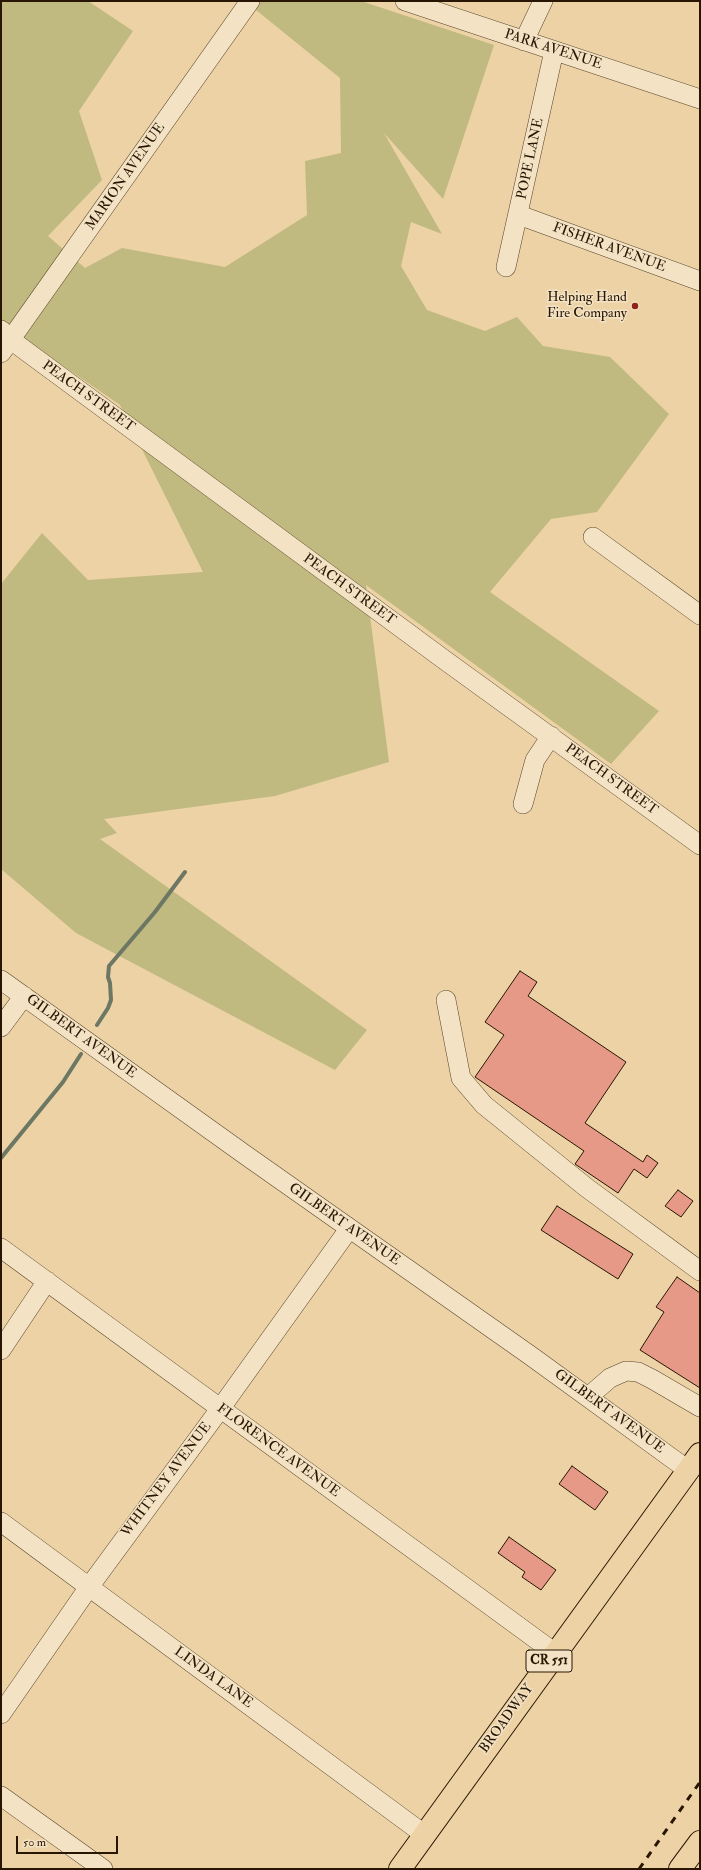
<!DOCTYPE html>
<html>
<head>
<meta charset="utf-8">
<style>
  body { margin:0 }
  #map { position:relative; width:701px; height:1870px; overflow:hidden; background:#ecd2a5; font-family:"IM FELL Double Pica",serif }
  canvas { display:block }
  .frame { position:absolute; inset:0; border:2px solid #281603; pointer-events:none }
  .scale { position:absolute; left:16px; top:1836px; width:102px; height:18px; box-sizing:border-box; border:2px solid #281603; border-top:0; padding-left:5px; font-size:12px; line-height:14px; white-space:nowrap; color:#281603; -webkit-text-stroke:3px #f3e2c4; paint-order:stroke }
</style>
</head>
<body>
<div id="map">
<canvas width="701" height="1870"></canvas>
<div class="frame"></div>
<div class="scale">50 m</div>
</div>
<script>
const c = document.querySelector('canvas').getContext('2d');
c.lineJoin = 'round';
function fill(path, color) { c.fillStyle = color; c.fill(path, 'evenodd'); }
const toPath = rows => new Path2D(rows.map(r => 'M' + r).join(''));
function stroke(path, color, width, dash) { c.strokeStyle = color; c.lineWidth = width; c.lineCap = dash ? 'butt' : 'round'; c.setLineDash(dash || []); c.stroke(path); }
function label(font, color, halo, rows, align = 'center') {
  c.font = font + ' "IM FELL Double Pica",serif'; c.lineWidth = 3; c.setLineDash([]); c.textBaseline = 'middle'; c.strokeStyle = halo; c.fillStyle = color; for (const [text, x, y, turn = 0] of rows) {
    c.save(); c.translate(x, y); c.rotate((+turn || 0) * Math.PI / 180); c.textAlign = isNaN(turn) ? turn : align; if (halo) c.strokeText(text, 0, 0); c.fillText(text, 0, 0); c.restore();
  }
}
fill(toPath([
  [1,1,88,1,133,31,79,111,102,180,48,236,85,268,122,248,225,267,307,215,305,161,341,153,340,78,256,10,260,1,361,1,494,45,443,199,384,133,442,234,411,222,401,266,427,310,485,331,517,317,543,346,610,357,669,414,597,512,551,519,490,592,659,711,611,764,366,585,389,762,275,796,104,819,117,833,100,839,367,1030,335,1070,76,933,1,869,1,584,42,533,88,580,203,572,120,405,14,332,1,343]
]), '#c0ba81');
stroke(toPath([
  [97,1025,108,1008,111,1000,110,983,108,977,109,966,155,912,185,872],
  [1,1158,63,1082,81,1054]
]), '#6c7764', 4);
const building = toPath([
  [520,971,537,982,528,996,626,1062,585,1123,643,1162,647,1155,658,1163,647,1178,634,1169,618,1193,575,1164,584,1151,475,1077,504,1035,485,1022,520,971],
  [678,1190,693,1201,681,1217,665,1206,678,1190],
  [557,1206,633,1254,618,1279,541,1230,557,1206],
  [677,1277,700,1293,700,1388,640,1350,664,1312,656,1307,677,1277],
  [572,1466,608,1492,595,1510,559,1484,572,1466],
  [509,1537,556,1570,541,1590,522,1577,525,1572,498,1553,509,1537]
]);
fill(building, '#e69986');
stroke(building, '#281603', 1);
const minor = toPath([
  [405,1,700,99],
  [524,41,543,1],
  [519,215,700,281],
  [506,267,554,51],
  [1,330,11,340,446,661,700,845],
  [1,353,250,1],
  [593,537,700,615],
  [523,804,535,760,551,736],
  [1,980,244,1154,531,1356,688,1470],
  [446,1000,461,1078,484,1105,587,1188,700,1271],
  [1,1027,24,996],
  [1,1248,555,1653],
  [1,1350,47,1281],
  [588,1397,610,1378,626,1371,638,1372,652,1379,700,1407],
  [1,1522,425,1835],
  [1,1714,89,1587,220,1409,349,1229],
  [1,1796,103,1869]
]);
const major = toPath([
  [400,1869,700,1454],
  [680,1869,700,1842]
]);
stroke(minor, '#59452c', 20);
stroke(major, '#281603', 24);
stroke(minor, '#f3e2c4', 19);
stroke(major, '#ecd2a5', 22);
stroke(toPath([
  [639,1869,700,1782]
]), '#281603', 3, [7, 7]);
for (const [x, y, r, color] of [
  [635,306,4,"#8f2418"]
]) { const dot = new Path2D(); dot.arc(x, y, r, 0, 2 * Math.PI); c.fillStyle = color; c.fill(dot); stroke(dot, '#f3e2c4', 1.5); }
for (const [x, y, w] of [
  [549,1661,46]
]) { const box = new Path2D(); box.roundRect(x - w / 2, y - 11, w, 22, 3); c.fillStyle = '#f3e2c4'; c.fill(box); stroke(box, '#281603', 1); }
label('bold 13px', '#281603', null, [
  ["CR 551",549,1661]
]);
label('14px', '#281603', '#f3e2c4', [
  ["PARK AVENUE",553,50,18],
  ["POPE LANE",531,159,-78],
  ["MARION AVENUE",126,177,-55],
  ["FISHER AVENUE",609,248,20],
  ["PEACH STREET",88,397,36],
  ["PEACH STREET",349,590,36],
  ["PEACH STREET",611,780,36],
  ["GILBERT AVENUE",81,1037,36],
  ["GILBERT AVENUE",344,1225,35],
  ["GILBERT AVENUE",609,1412,36],
  ["FLORENCE AVENUE",278,1451,36],
  ["WHITNEY AVENUE",167,1480,-53],
  ["LINDA LANE",213,1678,36],
  ["BROADWAY",507,1719,-54]
]);
label('14px', '#281603', '#f3e2c4', [
  ["Helping Hand",627,298],
  ["Fire Company",627,314]
], 'right');
</script>
</body>
</html>
